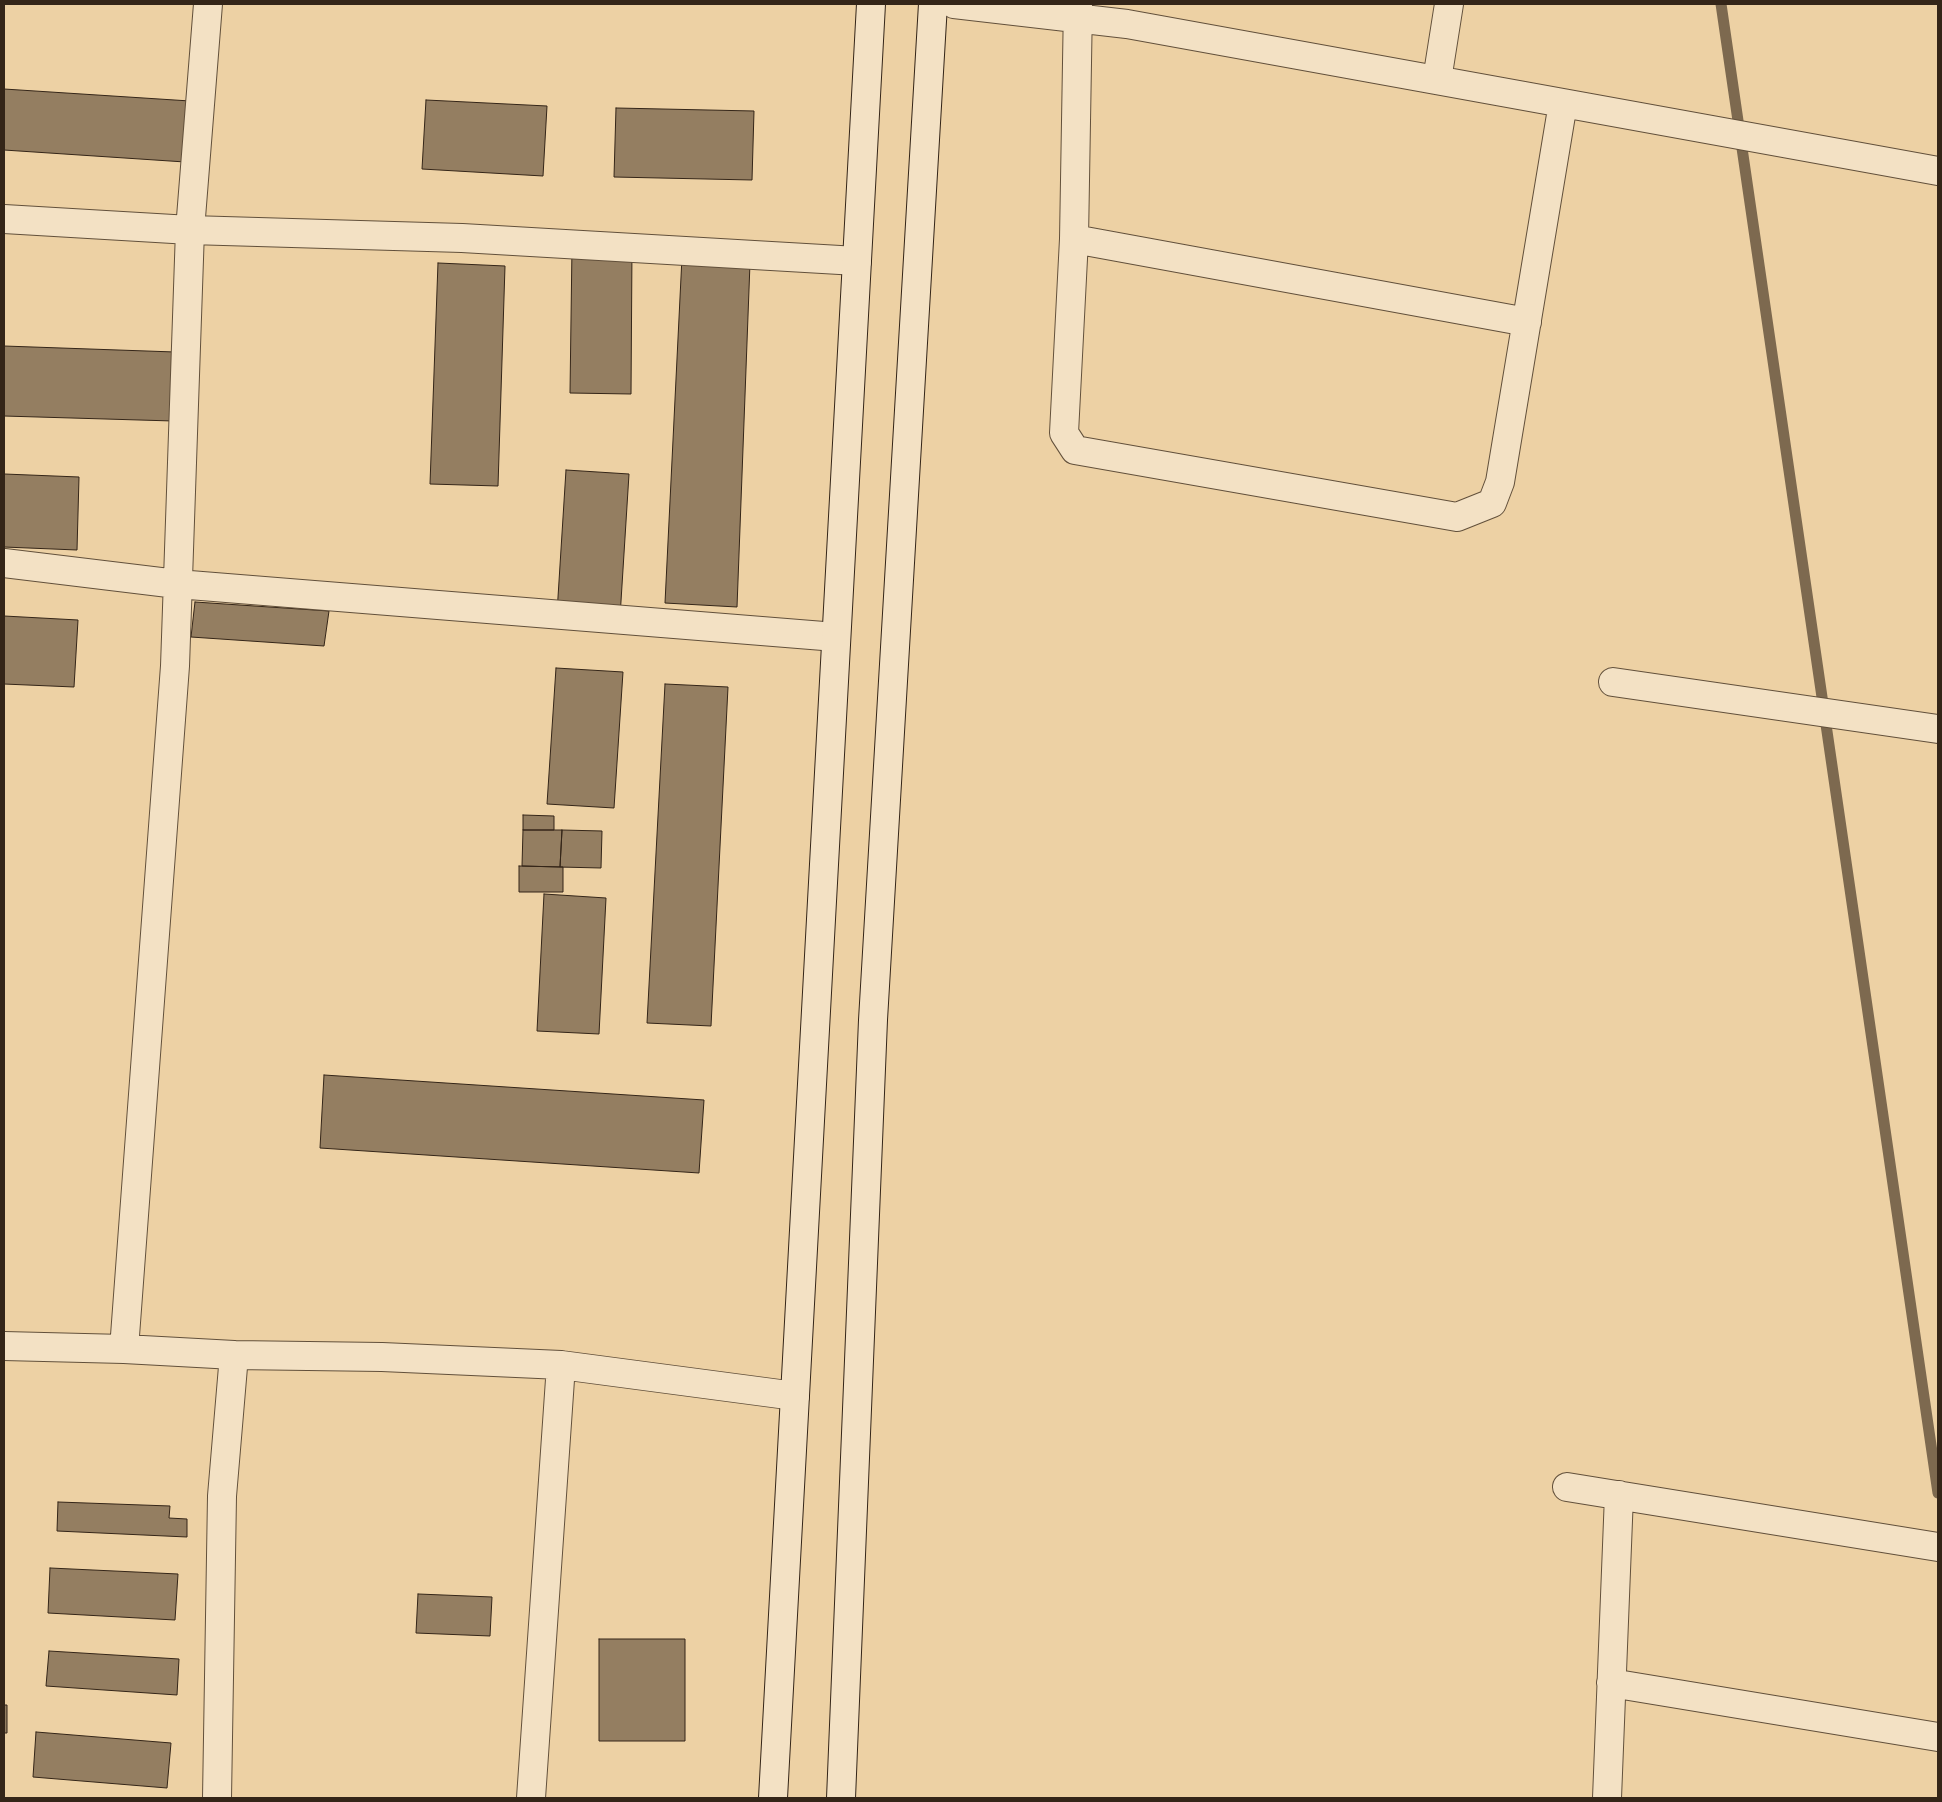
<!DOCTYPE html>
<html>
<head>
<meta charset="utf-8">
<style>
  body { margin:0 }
  #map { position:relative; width:1942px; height:1802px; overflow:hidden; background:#edd1a4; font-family:"IM FELL DW Pica",serif }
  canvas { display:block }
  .frame { position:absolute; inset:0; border:5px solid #342518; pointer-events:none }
</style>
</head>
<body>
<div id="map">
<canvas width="1942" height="1802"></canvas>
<div class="frame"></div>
</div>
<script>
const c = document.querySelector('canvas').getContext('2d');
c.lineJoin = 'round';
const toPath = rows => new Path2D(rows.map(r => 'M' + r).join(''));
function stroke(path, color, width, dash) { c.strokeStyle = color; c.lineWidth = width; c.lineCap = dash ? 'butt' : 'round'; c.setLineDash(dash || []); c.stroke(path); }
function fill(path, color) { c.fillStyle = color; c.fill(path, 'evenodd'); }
stroke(toPath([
  [1721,4,1938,1493]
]), '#7d694f', 11);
const building = toPath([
  [4,89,190,101,185,162,4,150,4,89],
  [426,100,547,106,543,176,422,169,426,100],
  [616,108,754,111,752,180,614,177,616,108],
  [572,247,632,248,631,394,570,393,572,247],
  [682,257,750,263,737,607,665,603,682,257],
  [438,263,505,266,498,486,430,484,438,263],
  [4,346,175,352,173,421,4,416,4,346],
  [566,470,629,474,620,617,557,613,566,470],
  [4,474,79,477,77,550,4,547,4,474],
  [195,602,329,611,324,646,191,637,195,602],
  [4,616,78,620,74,687,4,684,4,616],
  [556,668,623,672,614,808,547,804,556,668],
  [665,684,728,687,711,1026,647,1023,665,684],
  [523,815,554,816,554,830,523,830,523,815],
  [523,830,562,830,560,867,522,866,523,830],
  [562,830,602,831,601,868,560,867,562,830],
  [519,866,563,867,563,892,519,892,519,866],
  [544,894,606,898,599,1034,537,1031,544,894],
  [324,1075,704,1100,699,1173,320,1148,324,1075],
  [58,1502,170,1506,169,1518,187,1519,187,1537,57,1531,58,1502],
  [50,1568,178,1574,175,1620,48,1613,50,1568],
  [418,1594,492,1597,490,1636,416,1633,418,1594],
  [599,1639,685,1639,685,1741,599,1741,599,1639],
  [49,1651,179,1659,177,1695,46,1686,49,1651],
  [4,1705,7,1705,7,1733,4,1733,4,1705],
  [36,1732,171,1743,167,1788,33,1777,36,1732]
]);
fill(building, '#947e61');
stroke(building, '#342518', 1);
const street = toPath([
  [208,4,190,230,175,666,124,1349,234,1355,382,1357,561,1365,795,1396],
  [954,4,1127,24,1938,171],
  [1078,4,1074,239,1064,433,1075,450,1457,517,1492,503,1500,482,1563,103],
  [1437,80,1449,4],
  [4,219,190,230,462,238,857,261],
  [1074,239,1527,322],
  [4,563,177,584,836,637],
  [1613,682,1938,729],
  [4,1346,124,1349],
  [1567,1487,1938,1547],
  [1611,1683,1938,1737],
  [217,1798,222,1496,234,1355],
  [531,1798,561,1365],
  [1607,1798,1619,1495]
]);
const secondary = toPath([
  [773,1798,871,4],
  [841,1798,873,1020,933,4]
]);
stroke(street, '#62503b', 30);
stroke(secondary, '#342518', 30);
stroke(street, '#f3e1c4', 28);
stroke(secondary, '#f3e1c4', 28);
</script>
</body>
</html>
